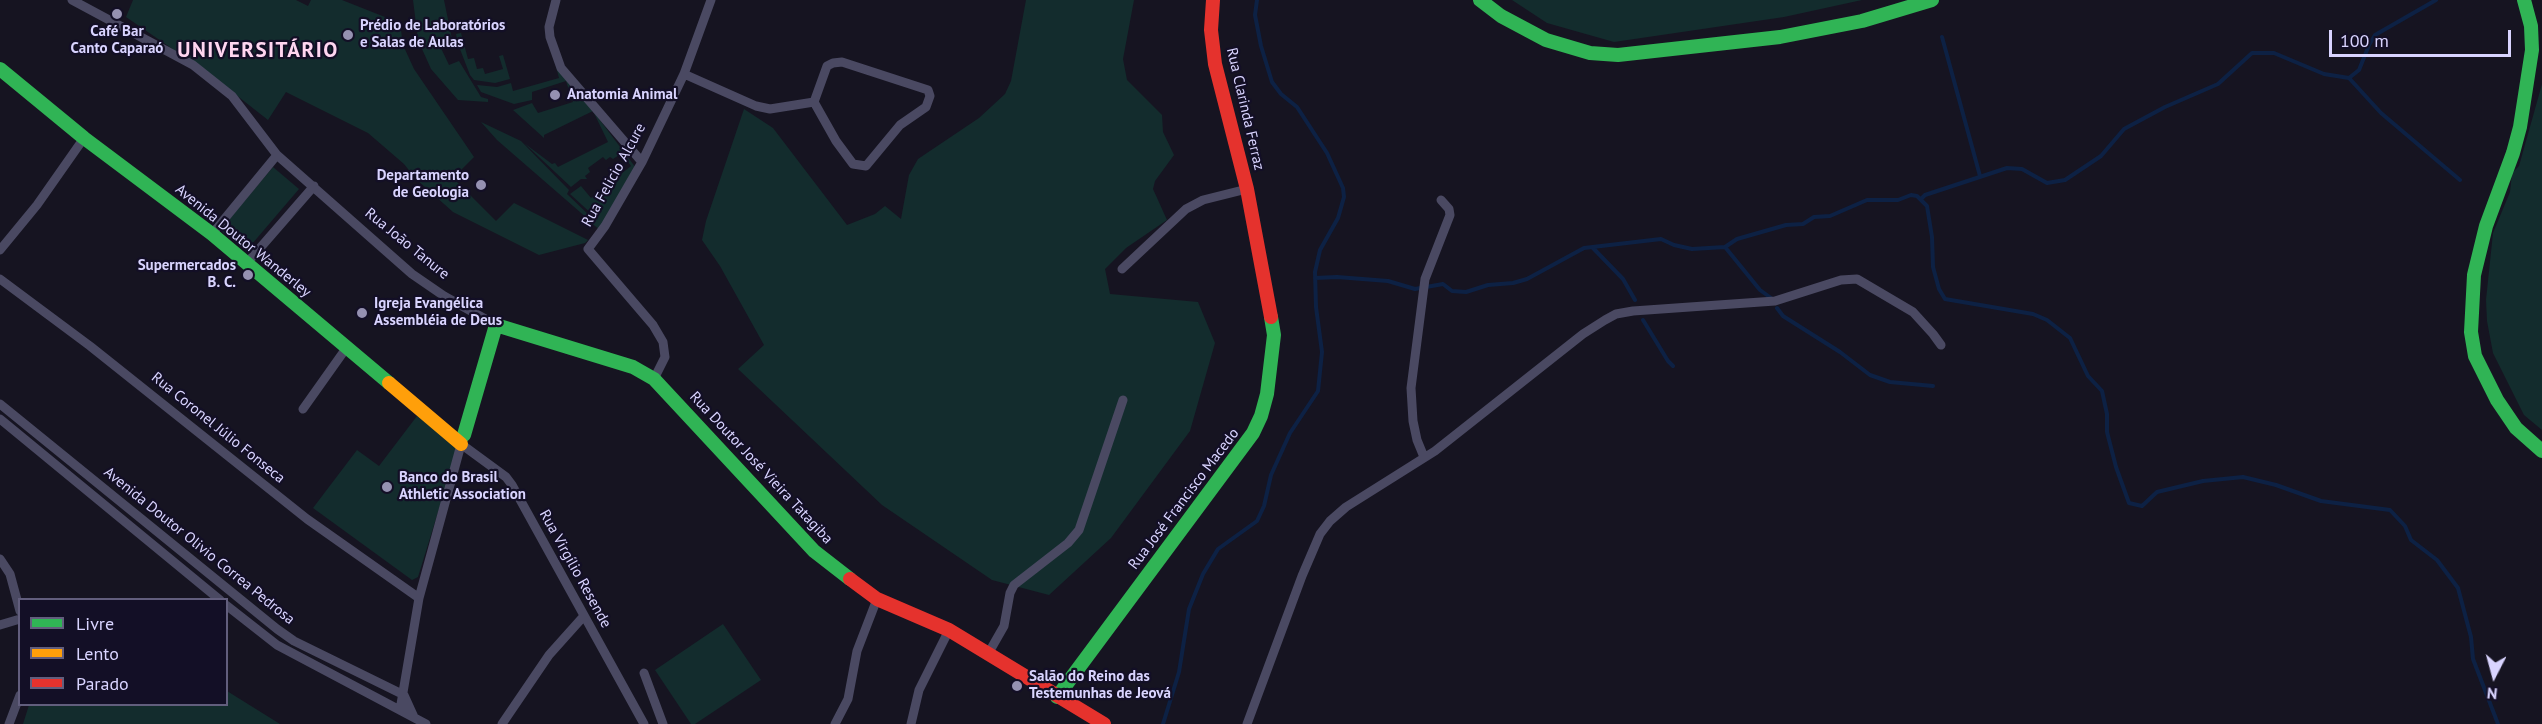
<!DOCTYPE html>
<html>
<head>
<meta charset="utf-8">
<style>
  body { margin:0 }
  #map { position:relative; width:2542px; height:724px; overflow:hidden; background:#161421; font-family:"PT Sans",sans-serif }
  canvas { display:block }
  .legend { position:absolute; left:18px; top:598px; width:210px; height:108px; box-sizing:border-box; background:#130f26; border:2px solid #625e7d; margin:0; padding:8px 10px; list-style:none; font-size:18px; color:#d9d4ff }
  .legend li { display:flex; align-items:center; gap:12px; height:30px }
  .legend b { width:30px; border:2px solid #625e7d }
  .north { position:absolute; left:2464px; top:646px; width:60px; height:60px; -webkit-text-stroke:4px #130f26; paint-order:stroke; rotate:186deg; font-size:16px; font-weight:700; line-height:24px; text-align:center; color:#d9d4ff }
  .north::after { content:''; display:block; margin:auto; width:21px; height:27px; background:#d9d4ff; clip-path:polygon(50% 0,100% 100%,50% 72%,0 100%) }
  .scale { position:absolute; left:2329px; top:30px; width:182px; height:27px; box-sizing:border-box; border:3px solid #d9d4ff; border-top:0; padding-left:8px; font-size:18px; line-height:21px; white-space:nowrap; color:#d9d4ff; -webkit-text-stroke:4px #130f26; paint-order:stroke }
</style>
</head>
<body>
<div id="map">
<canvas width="2542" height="724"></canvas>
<ul class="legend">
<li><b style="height:8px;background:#30b455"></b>Livre</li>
<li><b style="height:8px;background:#ff9f0a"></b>Lento</li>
<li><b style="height:8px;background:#e5322d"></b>Parado</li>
</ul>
<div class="north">N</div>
<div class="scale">100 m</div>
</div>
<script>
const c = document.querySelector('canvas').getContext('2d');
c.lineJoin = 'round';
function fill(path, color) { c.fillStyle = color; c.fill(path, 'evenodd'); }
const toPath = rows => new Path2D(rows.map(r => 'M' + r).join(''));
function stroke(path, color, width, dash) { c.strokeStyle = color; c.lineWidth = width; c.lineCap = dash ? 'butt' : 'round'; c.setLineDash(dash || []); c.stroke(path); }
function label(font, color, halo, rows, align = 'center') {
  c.font = font + ' "PT Sans",sans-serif'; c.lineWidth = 4.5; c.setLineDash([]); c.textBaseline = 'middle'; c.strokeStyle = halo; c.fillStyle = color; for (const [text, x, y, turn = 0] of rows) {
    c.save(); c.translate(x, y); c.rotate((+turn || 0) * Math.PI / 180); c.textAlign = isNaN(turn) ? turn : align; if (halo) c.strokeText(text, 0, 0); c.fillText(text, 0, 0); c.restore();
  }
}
fill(toPath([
  [133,0,296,0,308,6,311,0,342,0,400,23,403,45,414,69,474,157,453,178,496,221,514,203,588,240,585,243,539,255,453,212,416,179,404,164,368,133,286,92,268,120,212,76,126,17],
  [413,0,444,0,452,39,440,46,449,65,459,61,481,97,488,99,488,102,458,100,431,69,418,40],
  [1026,0,1134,0,1123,59,1127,80,1162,115,1163,132,1174,155,1155,181,1153,189,1167,220,1126,248,1105,269,1110,294,1198,302,1215,343,1190,431,1111,538,1049,595,992,580,882,505,738,369,764,345,720,266,702,240,706,221,744,109,773,128,847,225,875,214,885,206,901,219,909,175,918,159,979,118,1005,94,1011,81],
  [1512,0,1862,0,1784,17,1614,42,1547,23],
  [461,33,468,59,474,58,477,69,483,68,485,74,503,69,499,56,503,55,510,79,495,83,474,80,470,75,458,44,456,34],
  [551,47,593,111,636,168,600,230,590,222,594,216,570,194,581,186,591,198,631,166,622,153,613,159,610,157,606,160,603,157,588,168,590,172,585,176,587,179,581,179,571,187,524,143,552,164,555,163,558,167,608,142,593,111,544,135,544,138,513,110,532,103,538,113,573,102,566,81,532,92,532,100,514,104,481,92,477,85,497,87,511,83,513,91,559,78],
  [2542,84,2542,430,2524,415,2493,353,2487,321,2486,300,2493,233,2510,192,2512,173,2519,166],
  [481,122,521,141,569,190,567,194,590,216,588,219,497,140],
  [273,167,299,189,246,251,220,230],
  [417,416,458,447,418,577,412,580,313,508,357,450,379,466],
  [723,624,761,680,695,724,691,724,655,670],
  [227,691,280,724,23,724,29,705,226,704]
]), '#132c2d');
stroke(toPath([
  [1942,37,1980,176],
  [2349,78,2381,113,2460,180],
  [1921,199,1925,195,2007,168,2022,169,2047,183,2065,180,2101,156,2124,129,2165,107,2218,84,2252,53,2274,53,2324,74,2349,78,2359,70,2369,45,2375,35,2436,0],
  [1725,247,1760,290,1771,298],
  [1593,248,1623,279,1635,300],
  [1315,278,1337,277,1388,281,1415,289,1443,284,1452,291,1466,292,1488,285,1513,283,1527,279,1584,248,1661,239,1674,245,1692,249,1725,247,1737,239,1786,225,1803,224,1814,217,1830,216,1867,200,1898,200,1911,195,1917,196,1927,206,1932,237,1933,267,1939,289,1945,299,2033,314,2047,320,2070,338,2088,376,2102,391,2107,414,2107,432,2116,467,2129,503,2142,506,2157,492,2203,481,2243,477,2276,485,2321,501,2390,510,2405,526,2411,540,2437,560,2458,588,2471,637,2473,659,2498,724],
  [1777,308,1783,316,1840,352,1870,375,1890,382,1933,386],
  [1643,320,1668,361,1673,366],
  [1163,724,1179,672,1189,609,1203,574,1218,549,1257,521,1264,506,1271,475,1290,433,1318,391,1322,352,1316,307,1315,272,1320,250,1338,218,1344,197,1343,188,1327,153,1297,107,1281,94,1272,82,1261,46,1255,15,1257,0]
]), '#0d2144', 4);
stroke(toPath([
  [72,0,193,65,232,96,277,155,412,274,444,296,496,325],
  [556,0,549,27,550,37,561,68,642,162],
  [842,62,928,90,930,96,926,107,900,125,866,166,853,164,836,141,814,102,827,66,833,63,842,62],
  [684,74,756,106,770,109,814,102],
  [212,234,277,155],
  [0,250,37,205,84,138],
  [247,263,314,186],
  [1122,269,1186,209,1203,200,1247,189],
  [0,279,90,346,307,519,419,598],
  [654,379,665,357,663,342,653,325,588,249,605,226,642,162,684,74,711,0],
  [0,404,277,629,294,641,404,695,414,717],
  [303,409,347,347],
  [0,419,220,600],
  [461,444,506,477,512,485,644,724],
  [1424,457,1417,440,1413,421,1411,388,1425,279,1450,215,1449,209,1441,200],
  [0,559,10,574,20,611],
  [226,605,277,645,426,724],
  [0,625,20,619],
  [988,654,1004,626,1010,593,1014,585,1068,543,1079,530,1123,400],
  [644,673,663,724],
  [400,710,419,598,462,441],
  [9,724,20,695],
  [502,724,549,655,583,617],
  [835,724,848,699,857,651,877,599],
  [911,724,919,690,949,630],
  [1247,724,1302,576,1320,534,1330,521,1346,507,1435,451,1583,334,1605,320,1616,314,1633,311,1775,301,1841,280,1857,279,1913,312,1933,334,1941,345]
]), '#4a4962', 9);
stroke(toPath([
  [1480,0,1501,16,1546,40,1590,53,1618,55,1780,37,1862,21,1932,0],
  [2524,0,2531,26,2532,50,2520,127,2513,153,2486,226,2474,275,2471,332,2475,356,2497,400,2516,428,2542,451],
  [0,69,84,138,212,234,389,383],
  [464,435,496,325,633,367,654,379,814,551,850,579],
  [1057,697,1253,433,1261,416,1267,394,1274,335,1271,317]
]), '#30b455', 14);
stroke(toPath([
  [389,383,461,444]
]), '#ff9f0a', 14);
stroke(toPath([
  [1213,0,1211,30,1215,64,1247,189,1271,317],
  [850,579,877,599,949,630,1104,724]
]), '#e5322d', 14);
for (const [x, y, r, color] of [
  [117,14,6,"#9591b1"],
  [348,35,6,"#9591b1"],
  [555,95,6,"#9591b1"],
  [481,185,6,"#9591b1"],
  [248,275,6,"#9591b1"],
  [362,313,6,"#9591b1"],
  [387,487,6,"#9591b1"],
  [1017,686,6,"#9591b1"]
]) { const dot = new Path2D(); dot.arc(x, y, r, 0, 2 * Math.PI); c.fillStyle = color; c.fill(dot); stroke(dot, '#130f26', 2); }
label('bold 15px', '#d9d4ff', '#130f26', [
  ["Prédio de Laboratórios",360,26],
  ["e Salas de Aulas",360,43],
  ["Café Bar",117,32,"center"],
  ["Canto Caparaó",117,49,"center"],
  ["Anatomia Animal",567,95],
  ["Departamento",469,176,"right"],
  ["de Geologia",469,193,"right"],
  ["Supermercados",236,266,"right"],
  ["B. C.",236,283,"right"],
  ["Igreja Evangélica",374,304],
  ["Assembléia de Deus",374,321],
  ["Banco do Brasil",399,478],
  ["Athletic Association",399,495],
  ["Salão do Reino das",1029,677],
  ["Testemunhas de Jeová",1029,694]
], 'left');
label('15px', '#d9d4ff', '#130f26', [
  ["Rua Clarinda Ferraz",1245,109,77],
  ["Rua Felicio Alcure",614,175,-61],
  ["Avenida Doutor Wanderley",243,241,39],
  ["Rua João Tanure",407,244,39],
  ["Rua Coronel Júlio Fonseca",218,428,39],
  ["Rua Doutor José Vieira Tatagiba",761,468,47],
  ["Rua José Francisco Macedo",1184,499,-53],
  ["Avenida Doutor Olivio Correa Pedrosa",199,546,39],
  ["Rua Virgílio Resende",575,569,61]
]);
c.letterSpacing = '1.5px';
label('bold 21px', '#ffd6f0', '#130f26', [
  ["UNIVERSITÁRIO",258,51]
]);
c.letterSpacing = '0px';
</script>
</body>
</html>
